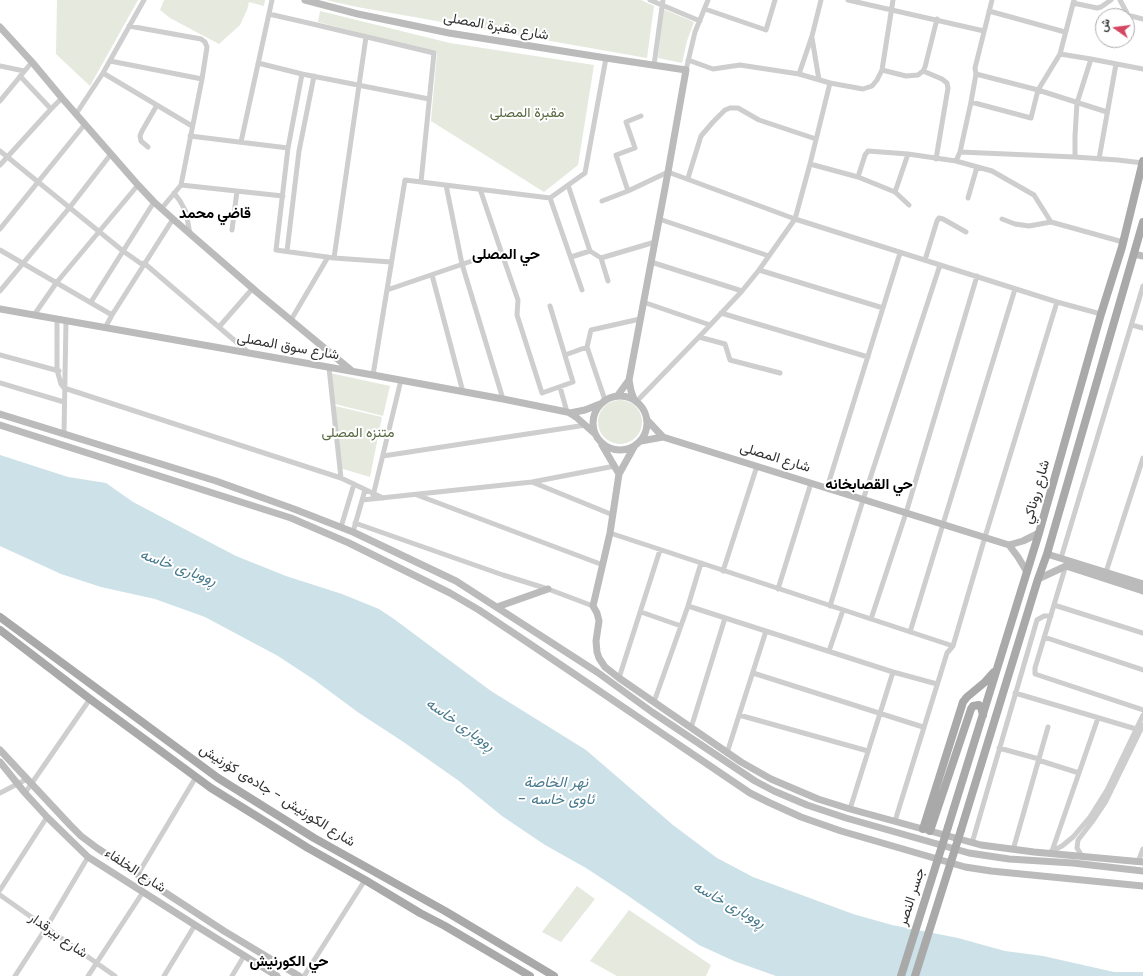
<!DOCTYPE html>
<html>
<head>
<meta charset="utf-8">
<style>
  body { margin:0 }
  #map { position:relative; width:1143px; height:976px; overflow:hidden; background:#fff; font-family:Poppins,Vazirmatn,sans-serif }
  canvas { display:block }
  .north { position:absolute; left:1095px; top:8px; width:40px; height:40px; box-sizing:border-box; background:#fff; border:1px solid #adadad; border-radius:50%; rotate:284deg; font-size:11px; font-weight:700; line-height:16px; text-align:center; color:#313131 }
  .north::after { content:''; display:block; margin:auto; width:14px; height:18px; background:#d54660; clip-path:polygon(50% 0,100% 100%,50% 72%,0 100%) }
</style>
</head>
<body>
<div id="map">
<canvas width="1143" height="976"></canvas>
<div class="north">ش</div>
</div>
<script>
const c = document.querySelector('canvas').getContext('2d');
c.lineJoin = 'round';
function fill(path, color) { c.fillStyle = color; c.fill(path, 'evenodd'); }
const toPath = rows => new Path2D(rows.map(r => 'M' + r).join(''));
function stroke(path, color, width, dash) { c.strokeStyle = color; c.lineWidth = width; c.lineCap = dash ? 'butt' : 'round'; c.setLineDash(dash || []); c.stroke(path); }
function label(font, color, halo, rows, align = 'center') {
  c.font = font + ' Poppins,Vazirmatn,sans-serif'; c.lineWidth = 4; c.setLineDash([]); c.textBaseline = 'middle'; c.strokeStyle = halo; c.fillStyle = color; for (const [text, x, y, turn = 0] of rows) {
    c.save(); c.translate(x, y); c.rotate((+turn || 0) * Math.PI / 180); c.textAlign = isNaN(turn) ? turn : align; if (halo) c.strokeText(text, 0, 0); c.fillText(text, 0, 0); c.restore();
  }
}
fill(toPath([
  [57,0,138,0,90,86,56,54],
  [164,0,265,0,264,6,249,2,247,10,240,25,219,44,170,18,160,10],
  [326,0,641,0,654,6,647,58,357,7],
  [663,9,694,22,687,41,682,63,658,58],
  [320,11,450,43,594,65,578,165,544,192,431,121,437,53,318,22],
  [330,373,390,386,383,416,335,404],
  '598 422a22 22 0 1 1 44 0a22 22 0 1 1-44 0Z',
  [335,406,382,417,370,477,340,468],
  [577,886,595,899,561,942,542,932],
  [629,910,711,965,706,976,617,976,590,961]
]), '#e5e9de');
fill(toPath([
  [0,455,68,477,106,483,133,502,236,556,286,576,342,594,379,609,394,619,445,657,491,691,586,750,673,825,717,858,753,877,853,914,892,925,958,938,1005,951,1043,956,1114,972,1143,972,1143,976,776,976,734,961,699,945,624,893,586,868,545,845,502,816,459,781,402,741,359,713,313,679,278,656,205,617,155,599,101,587,61,574,0,546]
]), '#cce1e8');
stroke(toPath([
  [650,0,700,21],
  [848,0,984,31],
  [1120,0,1128,15,1131,16,1143,19],
  [1073,3,1097,8,1101,7,1111,0],
  [705,9,766,30,775,0],
  [989,11,1065,32],
  [269,14,317,25,434,53,421,182],
  [129,26,201,39,205,42,207,47,202,79,181,185,162,208],
  [812,38,819,80],
  [1060,54,1091,59,1143,69],
  [688,60,713,69,740,65,799,74,830,83,863,89,872,86,877,80,882,70,893,0],
  [110,61,202,79],
  [258,63,302,74,429,99],
  [654,65,663,0],
  [0,66,24,71],
  [686,70,695,32,708,0],
  [882,70,906,76,918,75,923,71,925,67,937,19],
  [923,71,942,79,947,83,948,88,936,159],
  [103,73,192,126],
  [302,74,288,148,276,250,334,258,391,262],
  [799,74,812,36,821,0],
  [976,74,1038,90,1107,112],
  [20,76,51,109],
  [0,101,32,62],
  [971,102,1031,118,1038,90,1060,54,1074,0],
  [76,114,103,73,144,0],
  [190,136,288,148],
  [241,142,272,0],
  [148,147,141,141,140,136,142,131,157,105],
  [0,151,123,251,143,265],
  [960,152,1075,157,1118,160,1143,163],
  [1075,157,1075,136,1077,103,1091,59],
  [1099,159,1116,64],
  [956,161,960,152,971,102,976,74,975,68,992,0],
  [810,164,858,177,895,192,909,205],
  [0,165,51,109,62,98],
  [858,177,865,155,868,151,908,154,956,161,992,171,1034,195,1051,222,1123,242],
  [688,178,701,136,713,122,725,110,730,108,738,108,759,120,816,139],
  [181,185,283,196],
  [446,185,462,264,503,399],
  [568,185,590,251,601,258,608,281],
  [480,189,501,251,518,300,517,315,542,393,573,382,550,306],
  [628,191,616,155,635,148,626,122,641,116],
  [895,192,908,154],
  [174,193,180,201,186,212,190,234],
  [550,198,582,290],
  [968,198,977,167],
  [602,201,628,191,668,172,795,219,1057,302,1101,314],
  [659,219,769,256],
  [1002,219,1015,224,1029,226,1051,222],
  [0,229,85,124],
  [232,230,237,191],
  [0,250,112,315],
  [287,251,299,151,314,76],
  [571,257,590,251],
  [334,258,366,37],
  [601,258,655,242],
  [925,260,937,221,939,218,943,219,966,232],
  [651,262,742,291],
  [144,263,248,352],
  [759,270,883,308],
  [432,275,463,392],
  [387,290,501,251],
  [0,291,70,207,111,154],
  [91,302,154,202],
  [643,302,710,325],
  [721,313,868,357],
  [34,315,57,282,138,185],
  [57,319,57,370,61,384,64,388,341,478,383,498],
  [291,320,328,257],
  [1132,325,1143,328],
  [219,327,253,288],
  [105,328,112,315,173,219],
  [699,337,725,344,730,360,780,373],
  [0,355,59,371],
  [565,355,587,347],
  [329,368,341,478],
  [373,375,405,180,550,198,585,173,606,58],
  [0,383,64,402],
  [560,387,567,412],
  [605,400,587,347,591,330,640,319],
  [637,401,699,337,742,291,759,270,795,219,810,164,830,83],
  [64,434,66,321],
  [383,456,586,425],
  [532,482,613,515],
  [827,488,900,253],
  [417,495,603,565],
  [373,496,401,380],
  [362,500,532,482,615,466],
  [355,523,503,575,548,589,593,606],
  [341,527,354,484],
  [353,532,365,490],
  [610,533,953,646],
  [1061,558,1143,286],
  [1066,565,1035,668,1035,674,1143,710],
  [723,571,757,466],
  [1106,572,1143,458],
  [778,589,811,483],
  [1054,605,1143,633],
  [688,606,893,672,937,684],
  [830,606,863,500,940,265],
  [641,612,681,626],
  [871,619,906,513,977,276],
  [910,632,1015,289],
  [1044,637,1143,670],
  [829,651,843,610],
  [753,673,923,727],
  [619,678,660,550],
  [1015,693,1136,729],
  [654,702,688,606,701,563],
  [739,715,868,751],
  [691,728,725,618],
  [999,748,1039,759],
  [727,753,766,631],
  [1038,760,1079,773],
  [0,793,27,779],
  [25,793,90,699],
  [850,809,893,672],
  [895,821,947,653,953,646,985,537,1057,302],
  [972,843,1037,620,1044,616,1051,616],
  [1013,850,1048,727],
  [1052,851,1098,718],
  [1048,853,1062,846,1073,837,1090,817,1107,790,1143,715],
  [1082,856,1077,848,1078,840,1092,822,1106,801,1143,725],
  [1138,862,1143,849],
  [138,874,196,777],
  [0,890,47,817],
  [0,895,115,976],
  [15,976,46,928,88,857],
  [88,976,143,892],
  [164,976,195,925],
  [232,976,244,956],
  [304,976,365,880]
]), '#cecece', 5);
stroke(toPath([
  [305,0,358,14,449,33,606,58,686,70,668,172,629,380,631,391,634,399],
  [0,27,32,62,62,98,138,185,154,202,173,219,258,293,352,371],
  [1134,254,1143,256],
  [0,309,373,375,503,399,567,412,570,413,576,417,594,433],
  [618,395,629,380],
  '593 423a27 27 0 1 1 54 0a27 27 0 1 1-54 0Z',
  [570,413,585,410,600,404],
  [0,414,216,481,294,509,353,532,456,581,597,672,652,712,755,781,774,791,807,805,846,818,969,853,1009,859,1073,863,1143,871],
  [648,421,663,437],
  [0,425,291,518,349,543,450,593,479,610,527,642,750,793,768,802,801,817,841,831,965,867,991,871,1143,886],
  [641,441,663,437,1009,545,1023,541,1039,533],
  [602,445,619,474],
  [634,447,619,474,610,533,593,606,597,613,599,621,596,641,597,652,599,658,605,667,619,678,741,762,771,779,818,799,850,809,981,845,1034,852,1143,862],
  [1009,545,1018,557,1027,572],
  [1047,554,1143,584],
  [1038,579,1066,566,1143,591],
  [497,607,548,589],
  [0,750,70,825,81,836,97,848,224,931,299,976],
  [0,762,25,793,47,817,88,857,195,925,277,976]
]), '#bbb', 7);
stroke(toPath([
  [0,617,218,778,314,838,445,911,554,976],
  [0,630,90,699,211,788,308,848,365,880,420,913,445,926,530,976],
  [948,827,1039,533,1101,314,1122,247,1143,161],
  [923,829,963,702,967,697,985,682,994,672],
  [961,830,1038,579,1047,554,1143,222],
  [930,831,971,709,973,706,979,705,981,707,983,715]
]), '#a9a9a9', 8);
stroke(toPath([
  [901,976,948,827],
  [915,976,961,830]
]), '#a9a9a9', 8);
label('14px', '#313131', '#fff', [
  ["شارع مقبرة المصلى",496,27,10],
  ["شارع سوق المصلى",288,347,10],
  ["شارع المصلى",775,458,17],
  ["شارع روناكي",1037,492,-74],
  ["شارع الكورنيش - جادەی کۆرنیش",277,796,32],
  ["شارع الخلفاء",135,871,33],
  ["جسر النصر",912,897,-72],
  ["شارع بيرقدار",58,936,35]
]);
label('14px', '#596942', '#fff', [
  ["مقبرة المصلى",527,113],
  ["متنزه المصلى",358,433]
]);
label('bold 15px', '#000', '#fff', [
  ["قاضي محمد",215,214],
  ["حي المصلى",506,255],
  ["حي القصابخانه",869,485],
  ["حي الكورنيش",289,962]
]);
label('italic 15px', '#46798c', '#fff', [
  ["ڕووباری خاسە",178,568,20],
  ["ڕووباری خاسە",460,725,35],
  ["نهر الخاصة",556,783],
  ["- ئاوی خاسە",556,800],
  ["ڕووباری خاسە",729,905,29]
]);
</script>
</body>
</html>
